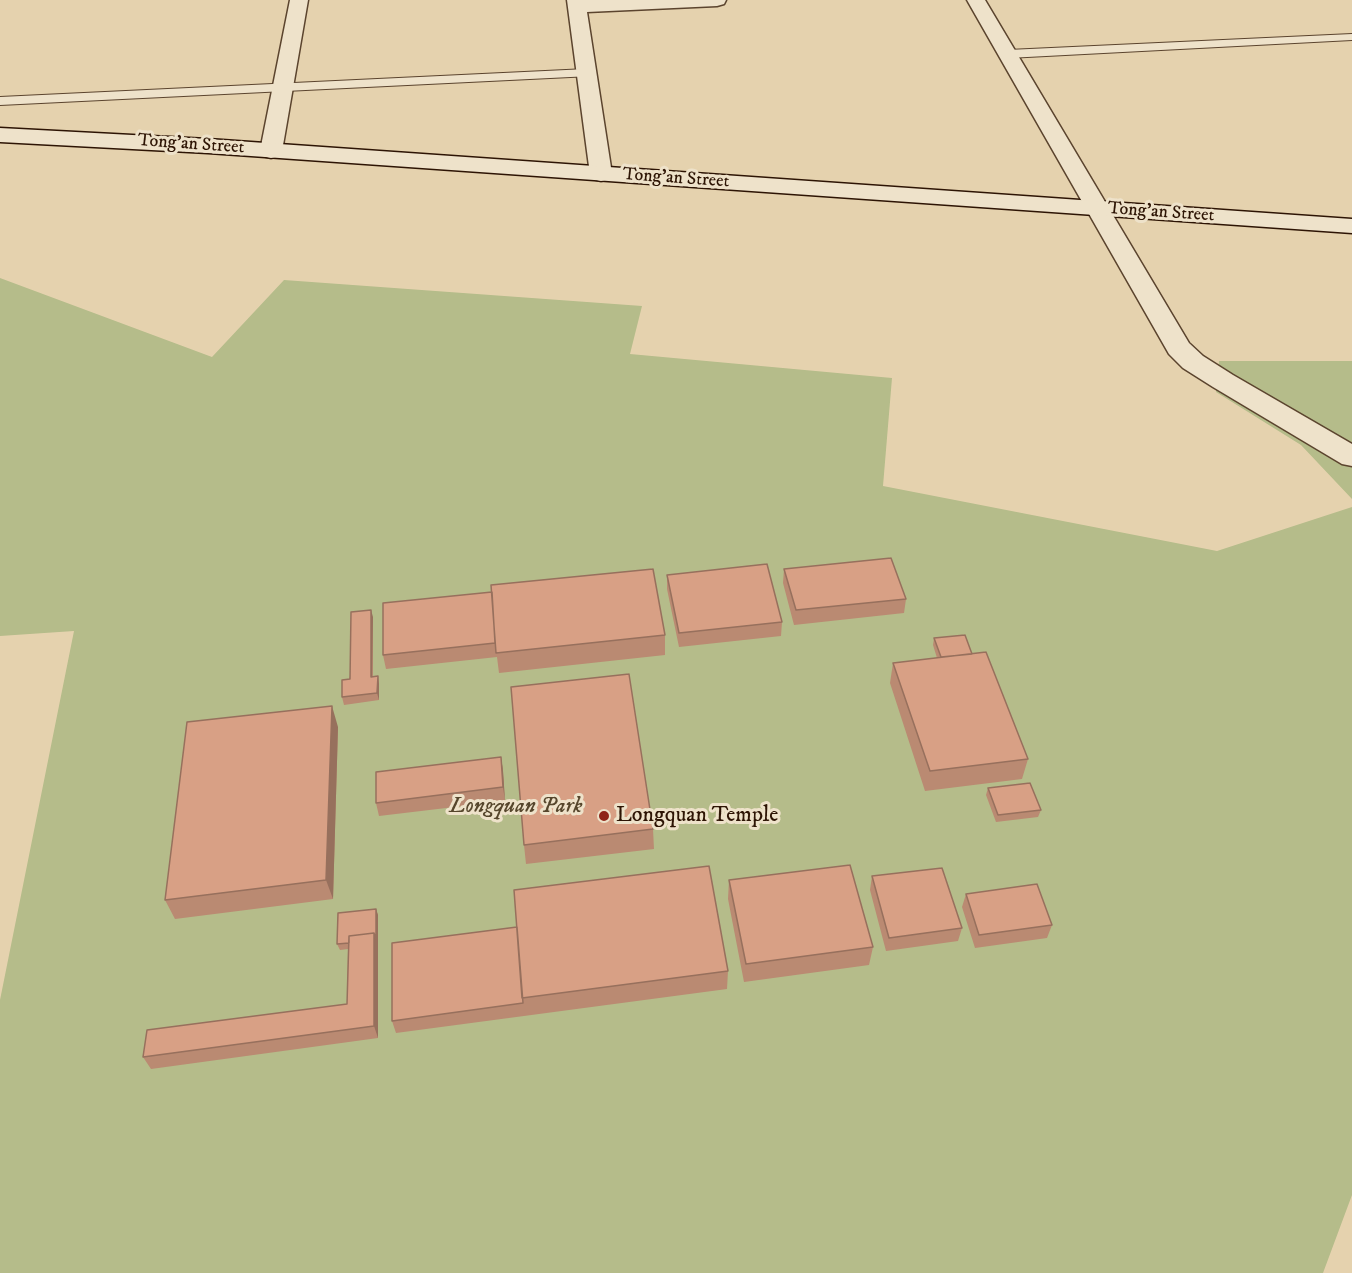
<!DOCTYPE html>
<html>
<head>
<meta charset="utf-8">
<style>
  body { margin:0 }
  canvas { display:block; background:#e5d2ae }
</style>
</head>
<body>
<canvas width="1352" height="1273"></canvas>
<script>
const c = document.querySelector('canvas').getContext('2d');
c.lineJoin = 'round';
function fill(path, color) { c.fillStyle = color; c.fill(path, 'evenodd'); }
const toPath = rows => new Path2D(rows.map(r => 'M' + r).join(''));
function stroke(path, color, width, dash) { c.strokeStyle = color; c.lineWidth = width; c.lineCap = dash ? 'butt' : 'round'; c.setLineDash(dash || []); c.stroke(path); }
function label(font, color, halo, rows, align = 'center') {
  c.font = font + ' "IM FELL DW Pica",serif'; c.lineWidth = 6; c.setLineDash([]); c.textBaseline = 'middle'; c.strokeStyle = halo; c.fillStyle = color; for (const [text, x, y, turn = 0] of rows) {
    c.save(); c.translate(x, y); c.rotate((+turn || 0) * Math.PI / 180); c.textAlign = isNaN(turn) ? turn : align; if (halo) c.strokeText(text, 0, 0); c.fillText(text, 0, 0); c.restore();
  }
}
fill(toPath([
  [0,278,212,357,284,280,642,306,630,354,892,378,883,486,1217,551,1352,507,1352,1195,1323,1273,0,1273,0,1000,74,631,0,636],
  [1219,361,1352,361,1352,499,1301,445,1216,392]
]), '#b5bc8a');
const service = toPath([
  [1352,34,1352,40,1008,58,1002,54,1008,50,1352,34],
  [587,69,593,73,591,76,0,105,0,97,587,69]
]);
const minor = toPath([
  [290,0,308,0,282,151,279,156,271,158,263,156,260,151,290,0],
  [567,0,726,0,724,4,717,6,587,12,612,174,609,179,601,181,593,179,590,174,567,0],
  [967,0,985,0,1189,343,1203,356,1233,375,1352,444,1352,466,1342,464,1213,387,1183,368,1169,354,967,0]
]);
const secondary = toPath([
  [0,128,208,139,1352,219,1352,233,208,153,0,142,0,128]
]);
stroke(service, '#5b442e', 2);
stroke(minor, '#5b442e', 3);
stroke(secondary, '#2d1404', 3);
fill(service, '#eee2ca');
fill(minor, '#eee2ca');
fill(secondary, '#eee2ca');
fill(toPath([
  [784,569,906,599,904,613,794,625,783,583],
  [667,575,782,622,781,636,679,647,667,589],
  [383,603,665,635,665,655,499,673,497,657,386,669,383,655],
  [373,617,373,677,378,676,379,684,379,700,344,705,342,697],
  [934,638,972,654,1028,759,1022,779,925,791,890,683,893,663,937,658,933,645],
  [338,727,333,899,175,919,165,900],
  [501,757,503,771,505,801,379,816,376,803],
  [988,788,1041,810,1038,817,996,822,986,795],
  [653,829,654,849,526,864,524,845],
  [872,876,962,928,958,941,886,951,870,890],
  [729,880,873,947,869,965,744,982,728,899],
  [966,894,1052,925,1047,938,975,948,962,907],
  [376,909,378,915,378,1038,151,1069,143,1057,347,1004,348,949,340,950,337,944],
  [392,943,728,971,727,989,396,1033,392,1021]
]), '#ba8a72');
fill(toPath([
  [371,610,373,617,372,684,371,677],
  [378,676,379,684,379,700,377,693],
  [332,706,338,727,333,899,326,880],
  [501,757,503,771,505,801,503,787],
  [376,909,378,915,378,1038,374,1026,374,933]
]), '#97705d');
const building = toPath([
  [891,558,906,599,796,610,784,569,891,558],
  [767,564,782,622,679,633,667,575,767,564],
  [653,569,665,635,496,653,491,585,653,569],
  [492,592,495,643,383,655,383,603,492,592],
  [371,610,371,677,378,676,377,693,342,697,342,680,350,679,351,612,371,610],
  [965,635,972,654,941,657,934,638,965,635],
  [986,652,1028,759,930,771,893,663,986,652],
  [629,674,653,829,524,845,511,687,629,674],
  [332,706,326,880,165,900,187,722,332,706],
  [501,757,503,787,376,803,376,772,501,757],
  [1030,783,1041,810,998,815,988,788,1030,783],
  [850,865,873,947,746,964,729,880,850,865],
  [709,866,728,971,522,998,514,890,709,866],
  [942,868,962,928,889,938,872,876,942,868],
  [1037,884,1052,925,979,935,966,894,1037,884],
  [376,909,376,939,374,933,349,936,349,943,337,944,338,913,376,909],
  [517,927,523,1003,392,1021,392,943,517,927],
  [374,933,374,1026,143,1057,147,1030,347,1004,349,936,374,933]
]);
fill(building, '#d8a085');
stroke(building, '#97705d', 1.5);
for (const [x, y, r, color] of [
  [604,816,6,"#8f2418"]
]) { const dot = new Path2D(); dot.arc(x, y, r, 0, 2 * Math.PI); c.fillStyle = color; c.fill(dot); stroke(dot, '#eee2ca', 2); }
label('18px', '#2d1404', '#eee2ca', [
  ["Tong'an Street",191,145,4],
  ["Tong'an Street",676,179,4],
  ["Tong'an Street",1161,213,4]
]);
label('italic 22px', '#56462c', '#eee2ca', [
  ["Longquan Park",516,807]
]);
label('22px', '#2d1404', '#eee2ca', [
  ["Longquan Temple",616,816]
], 'left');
</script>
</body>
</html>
